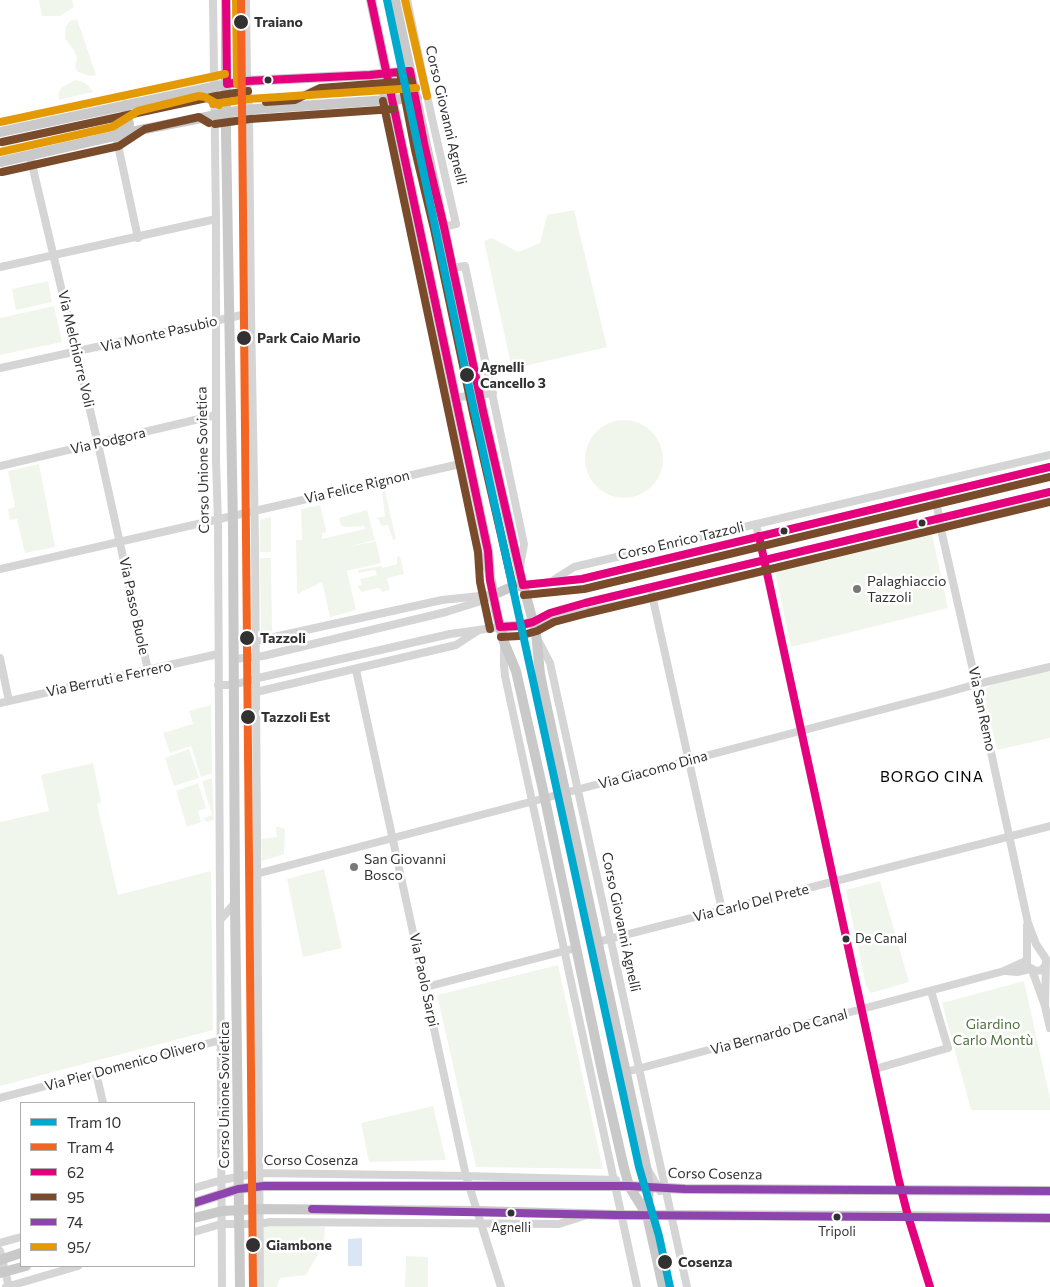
<!DOCTYPE html>
<html>
<head>
<meta charset="utf-8">
<style>
  body { margin:0 }
  #map { position:relative; width:1050px; height:1287px; overflow:hidden; background:#fff; font-family:Commissioner,sans-serif }
  canvas { display:block }
  .legend { position:absolute; left:20px; top:1102px; width:175px; height:165px; box-sizing:border-box; background:#fff; border:1px solid #adadad; margin:0; padding:6px 9px; list-style:none; font-size:15px; color:#313131 }
  .legend li { display:flex; align-items:center; gap:10px; height:25px }
  .legend b { width:25px; border:1px solid #adadad }
</style>
</head>
<body>
<div id="map">
<canvas width="1050" height="1287"></canvas>
<ul class="legend">
<li><b style="height:6px;background:#00a9ce"></b>Tram 10</li>
<li><b style="height:6px;background:#f26522"></b>Tram 4</li>
<li><b style="height:6px;background:#e5007d"></b>62</li>
<li><b style="height:6px;background:#7a4b2a"></b>95</li>
<li><b style="height:6px;background:#8e44ad"></b>74</li>
<li><b style="height:6px;background:#e39a05"></b>95/</li>
</ul>
</div>
<script>
const c = document.querySelector('canvas').getContext('2d');
c.lineJoin = 'round';
function fill(path, color) { c.fillStyle = color; c.fill(path, 'evenodd'); }
const toPath = rows => new Path2D(rows.map(r => 'M' + r).join(''));
function stroke(path, color, width, dash) { c.strokeStyle = color; c.lineWidth = width; c.lineCap = dash ? 'butt' : 'round'; c.setLineDash(dash || []); c.stroke(path); }
function label(font, color, halo, rows, align = 'center') {
  c.font = font + ' Commissioner,sans-serif'; c.lineWidth = 5; c.setLineDash([]); c.textBaseline = 'middle'; c.strokeStyle = halo; c.fillStyle = color; for (const [text, x, y, turn = 0] of rows) {
    c.save(); c.translate(x, y); c.rotate((+turn || 0) * Math.PI / 180); c.textAlign = isNaN(turn) ? turn : align; if (halo) c.strokeText(text, 0, 0); c.fillText(text, 0, 0); c.restore();
  }
}
fill(toPath([
  [39,0,72,0,74,7,60,16,42,16],
  [77,19,96,75,90,76,78,72,75,67,77,58,74,50,66,40,65,33,66,26,70,21],
  [75,80,83,82,89,86,93,92,59,100,58,94,61,88],
  [369,83,371,95,261,101,260,96,294,94,314,85],
  [17,136,20,151,0,155,0,140],
  [574,210,607,347,512,369,484,241,492,238,518,252,540,243,547,215],
  [48,281,52,302,16,310,12,289],
  [54,306,62,342,0,355,0,318],
  '585 459a39 39 0 1 1 78 0a39 39 0 1 1-78 0Z',
  [39,464,55,547,25,553,17,519,10,520,8,509,15,507,8,471],
  [385,491,396,539,393,540,388,525,381,526,379,519,373,519,385,516,382,492],
  [320,505,326,530,325,533,322,533,322,539,365,529,364,526,345,527,341,525,339,518,367,510,375,540,348,547,376,541,381,563,347,571,356,610,330,617,322,582,297,594,296,540,302,540,301,509],
  [271,517,271,552,260,552,260,520],
  [932,534,948,608,791,647,775,572],
  [400,556,404,574,387,578,390,590,382,592,381,589,377,588,362,592,357,586,362,585,360,579,377,575,375,570,358,573,358,570,382,566,382,568,397,564,397,557],
  [260,558,271,558,272,631,261,634],
  [1050,670,1050,738,997,750,983,690,993,684],
  [211,705,212,773,201,777,191,746,170,753,163,733,193,724,189,711],
  [189,749,199,778,174,786,165,758],
  [93,763,101,802,97,804,118,895,211,871,213,1030,0,1086,0,822,49,811,41,775],
  [212,778,214,820,206,822,204,818,212,815,202,781],
  [198,783,206,808,198,811,201,822,187,827,176,791],
  [276,826,285,829,284,854,262,861,261,839,277,837],
  [324,869,342,948,303,957,287,879],
  [880,881,909,982,871,993,866,986,846,890],
  [558,965,603,1169,476,1167,437,995],
  [1024,981,1050,1098,1050,1110,971,1110,942,1003],
  [433,1106,446,1160,369,1162,361,1123],
  [266,1225,325,1227,324,1244,306,1275,280,1278,277,1287,262,1287,263,1227],
  [406,1256,428,1257,428,1287,405,1287]
]), '#f1f6ed');
fill(toPath([
  [362,1238,362,1266,348,1266,348,1239]
]), '#dae6f4');
stroke(toPath([
  [213,0,216,219,216,461,218,523,222,1287],
  [246,0,247,81,249,109,251,313,255,541,260,1287],
  [407,0,431,114,456,224,444,227],
  [386,78,383,100,387,118,479,554,489,572],
  [116,136,138,238],
  [30,156,98,444,148,670],
  [0,267,216,219],
  [452,268,465,266,524,544,520,566],
  [0,368,251,313],
  [452,398,493,393],
  [0,466,216,415],
  [935,495,942,534,978,692,1028,923,1036,944,1046,959,1045,1006],
  [756,524,898,1177,908,1216,930,1287],
  [0,569,460,464],
  [552,581,574,567,1050,455],
  [523,585,582,579,1050,467],
  [652,595,722,910],
  [540,621,653,598,1050,501],
  [533,622,550,613,585,603,1050,492],
  [256,641,442,600,489,595],
  [539,642,550,663,687,1287],
  [504,644,504,665,505,676,637,1287],
  [0,658,9,701],
  [234,659,263,656,446,612,481,601,493,595],
  [356,670,466,1176,501,1287],
  [218,685,233,685,258,678,450,634,500,627],
  [256,692,456,645,479,630],
  [0,703,218,654],
  [256,874,945,693,977,684,1050,667],
  [220,920,235,903],
  [1027,925,1027,966,1036,971,1042,970,1045,966],
  [597,942,1050,826],
  [1032,970,1045,1006,1050,1028],
  [1006,971,1017,972,1030,969],
  [426,987,576,948],
  [875,1069,948,1048,931,991],
  [626,1072,1004,971,1026,961],
  [96,1073,103,1103],
  [0,1098,221,1040],
  [647,1168,660,1191],
  [194,1188,222,1180,258,1173,466,1176,616,1180],
  [194,1232,221,1224,259,1224,270,1222,559,1224,584,1216],
  [0,1243,21,1237],
  [0,1251,9,1287],
  [6,1287,78,1266]
]), '#d5d5d5', 8);
stroke(toPath([
  [226,0,226,133,233,526,235,903,240,1287],
  [371,0,488,551,490,576,496,610,504,642,516,671,543,790,603,1076,624,1168,629,1186,647,1215],
  [395,0,483,411,520,573,536,633,540,674,544,694,646,1166,649,1187,647,1215,663,1287],
  [0,132,227,84,247,81,370,75,410,71],
  [116,135,129,124,125,105],
  [0,162,145,129,242,110,417,98],
  [493,595,509,588,523,585],
  [500,627,517,626,533,622],
  [194,1203,238,1189,264,1186,629,1186,685,1189,1050,1191],
  [194,1218,222,1211,259,1209,477,1211,616,1215,897,1216,1050,1218],
  [0,1260,21,1253],
  [0,1273,26,1266]
]), '#c9c9c9', 10);
stroke(toPath([
  [226,0,227,84],
  [371,0,488,551,490,580,500,627],
  [410,71,425,148,444,227,483,411,523,585],
  [227,84,247,81,370,75,409,71],
  [759,536,898,1177,908,1216,930,1287],
  [523,585,582,579,1050,467],
  [500,627,517,626,533,622,550,613,585,603,1050,492]
]), '#e5007d', 8);
stroke(toPath([
  [400,73,415,150,434,229,473,413,513,587],
  [383,101,478,552,480,582,490,629],
  [266,102,295,100,320,88,411,81],
  [215,124,250,119,394,109],
  [2,142,216,96,248,91],
  [2,172,119,146,145,129,199,117,209,123],
  [524,595,584,589,1050,477],
  [501,637,519,636,537,631,554,622,588,613,1050,502]
]), '#7a4b2a', 8);
stroke(toPath([
  [194,1203,238,1189,264,1186,629,1186,685,1189,1050,1191],
  [312,1209,616,1215,1050,1218]
]), '#8e44ad', 8);
stroke(toPath([
  [236,0,237,84],
  [405,0,427,96],
  [213,104,248,99,416,88],
  [0,122,225,74],
  [0,152,112,127,138,111,199,96,205,97,219,105]
]), '#e39a05', 8);
stroke(toPath([
  [387,0,471,396,639,1167,659,1236,670,1287]
]), '#00a9ce', 8);
stroke(toPath([
  [241,0,253,1287]
]), '#f26522', 8);
for (const [x, y, r, color] of [
  [241,22,8,"#313131"],
  [268,80,4.5,"#313131"],
  [244,338,8,"#313131"],
  [467,375,8,"#313131"],
  [922,523,4.5,"#313131"],
  [784,531,4.5,"#313131"],
  [857,589,5,"#797979"],
  [247,638,8,"#313131"],
  [248,717,8,"#313131"],
  [354,867,5,"#797979"],
  [846,939,4.5,"#313131"],
  [511,1213,4.5,"#313131"],
  [837,1217,4.5,"#313131"],
  [253,1245,8,"#313131"],
  [665,1262,8,"#313131"]
]) { const dot = new Path2D(); dot.arc(x, y, r, 0, 2 * Math.PI); c.fillStyle = color; c.fill(dot); stroke(dot, '#fff', 2); }
label('13px', '#313131', '#fff', [
  ["De Canal",855,939,"left"],
  ["Agnelli",511,1228],
  ["Tripoli",837,1232]
]);
label('bold 14px', '#313131', '#fff', [
  ["Traiano",254,22],
  ["Park Caio Mario",257,338],
  ["Agnelli",480,367],
  ["Cancello 3",480,383],
  ["Tazzoli",260,638],
  ["Tazzoli Est",261,717],
  ["Giambone",266,1245],
  ["Cosenza",678,1262]
], 'left');
label('14px', '#313131', '#fff', [
  ["Corso Giovanni Agnelli",446,115,77],
  ["Via Monte Pasubio",159,334,-13],
  ["Via Melchiorre Voli",76,349,77],
  ["Via Podgora",108,441,-13],
  ["Corso Unione Sovietica",203,460,-91],
  ["Via Felice Rignon",357,487,-13],
  ["Corso Enrico Tazzoli",681,541,-13],
  ["Via Passo Buole",134,606,78],
  ["Via Berruti e Ferrero",109,679,-12],
  ["Via San Remo",982,709,78],
  ["Via Giacomo Dina",653,770,-15],
  ["Via Carlo Del Prete",751,903,-14],
  ["Corso Giovanni Agnelli",621,922,78],
  ["Via Paolo Sarpi",424,980,78],
  ["Via Bernardo De Canal",779,1032,-15],
  ["Via Pier Domenico Olivero",125,1065,-15],
  ["Corso Unione Sovietica",224,1095,-90],
  ["Corso Cosenza",311,1160],
  ["Corso Cosenza",715,1174,1]
]);
label('14px', '#313131', '#fff', [
  ["Palaghiaccio",867,581],
  ["Tazzoli",867,597],
  ["San Giovanni",364,859],
  ["Bosco",364,875]
], 'left');
label('14px', '#4d723a', '#fff', [
  ["Giardino",993,1024],
  ["Carlo Montù",993,1040]
]);
c.letterSpacing = '1px';
label('15px', '#000', '#fff', [
  ["BORGO CINA",932,777]
]);
c.letterSpacing = '0px';
</script>
</body>
</html>
